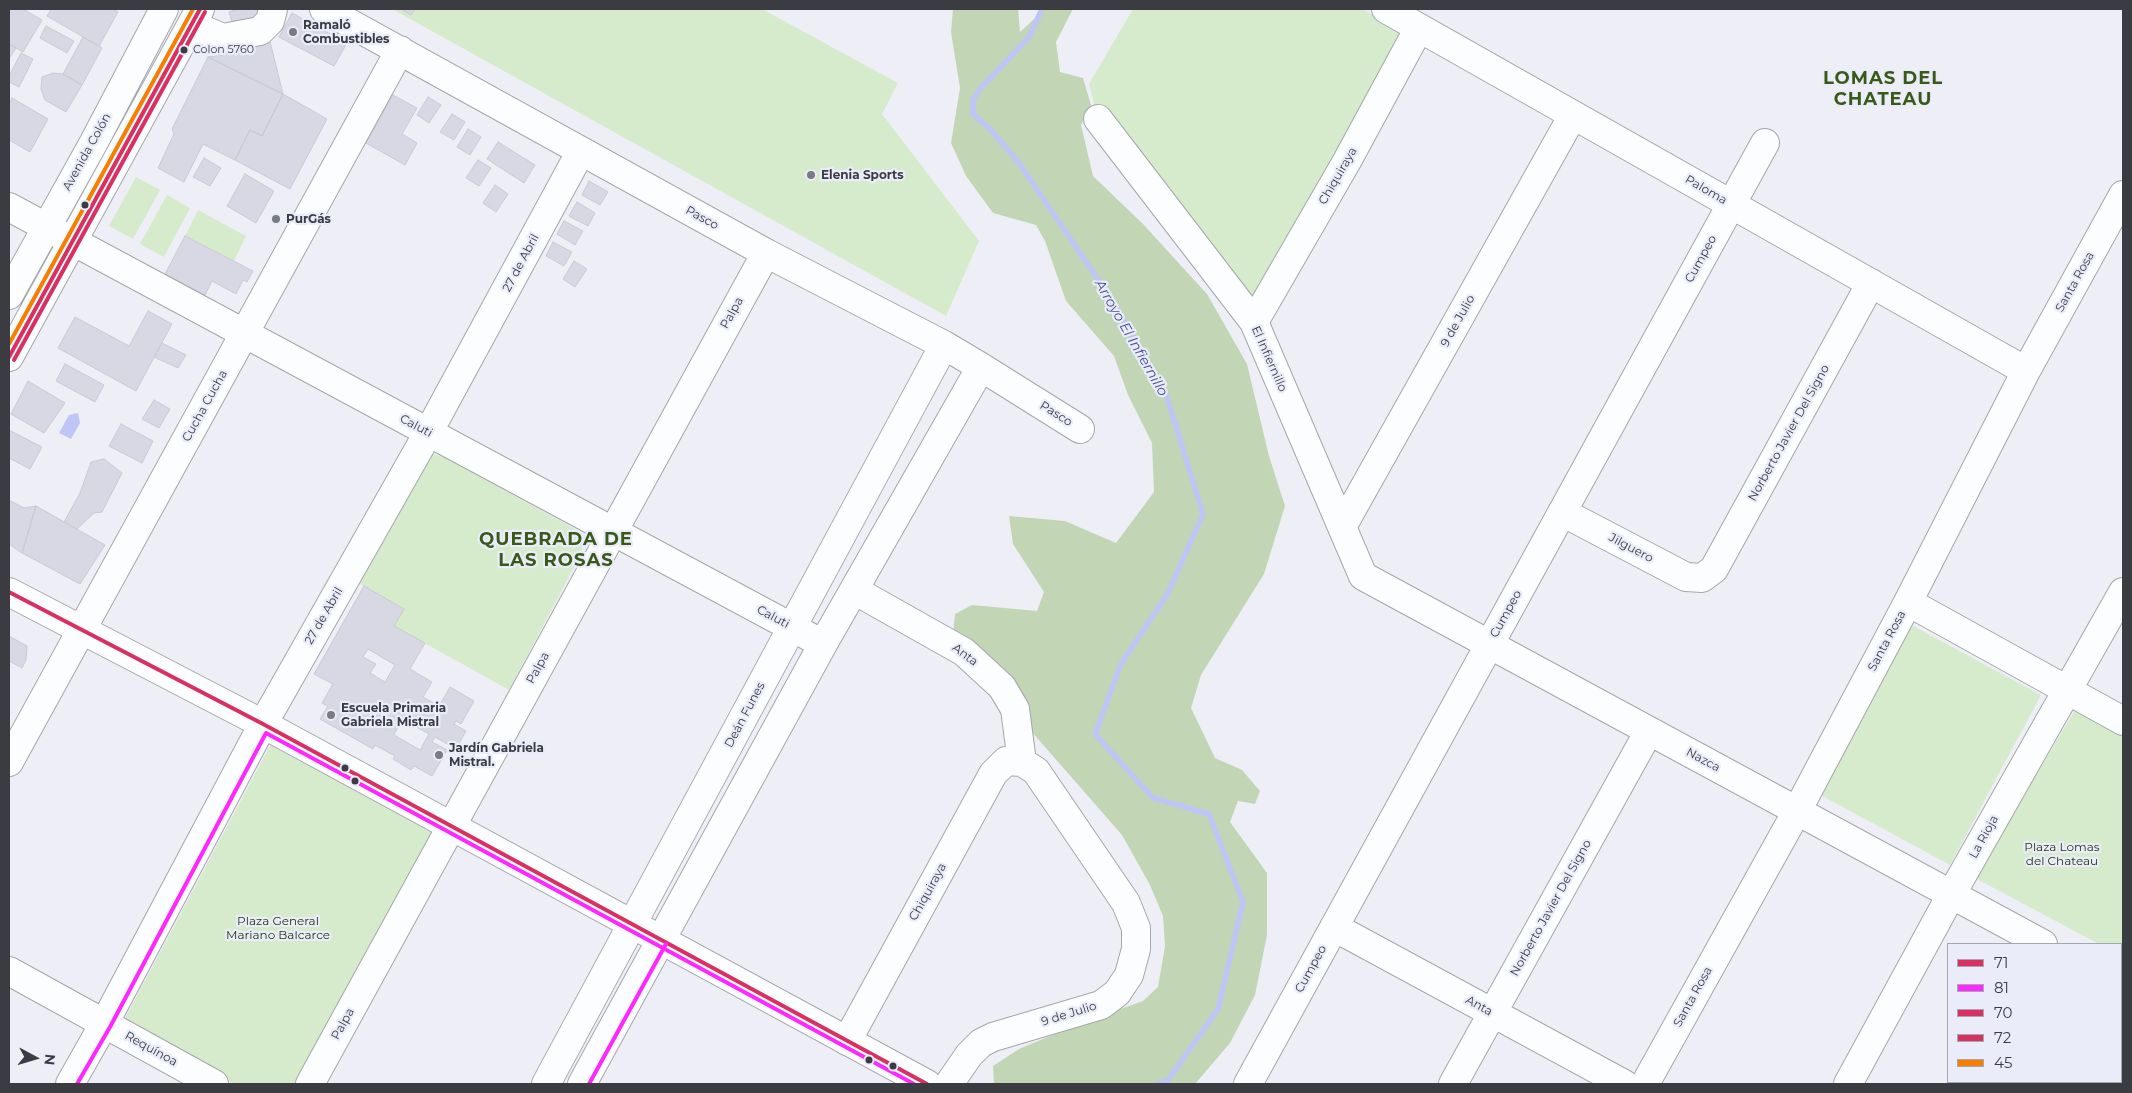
<!DOCTYPE html>
<html>
<head>
<meta charset="utf-8">
<style>
  body { margin:0 }
  #map { position:relative; width:2132px; height:1093px; overflow:hidden; background:#eeeff6; font-family:Montserrat,sans-serif }
  canvas { display:block }
  .frame { position:absolute; inset:0; border:10px solid #3b3c42; pointer-events:none }
  .legend { position:absolute; left:1947px; top:943px; width:175px; height:140px; box-sizing:border-box; background:#eaecfa; border:1px solid #a4a6b0; margin:0; padding:6px 9px; list-style:none; font-size:15px; color:#3b3c42 }
  .legend li { display:flex; align-items:center; gap:10px; height:25px }
  .legend b { width:25px; border:1px solid #a4a6b0 }
  .north { position:absolute; left:10px; top:1033px; width:50px; height:50px; -webkit-text-stroke:4px #eaecfa; paint-order:stroke; rotate:96deg; font-size:14px; font-weight:700; line-height:20px; text-align:center; color:#3b3c42 }
  .north::after { content:''; display:block; margin:auto; width:18px; height:22px; background:#3b3c42; clip-path:polygon(50% 0,100% 100%,50% 72%,0 100%) }
</style>
</head>
<body>
<div id="map">
<canvas width="2132" height="1093"></canvas>
<div class="frame"></div>
<ul class="legend">
<li><b style="height:6px;background:#d93062"></b>71</li>
<li><b style="height:6px;background:#fe27ff"></b>81</li>
<li><b style="height:6px;background:#d93062"></b>70</li>
<li><b style="height:6px;background:#d93062"></b>72</li>
<li><b style="height:6px;background:#f57e03"></b>45</li>
</ul>
<div class="north">N</div>
</div>
<script>
const c = document.querySelector('canvas').getContext('2d');
c.lineJoin = 'round';
function fill(path, color) { c.fillStyle = color; c.fill(path, 'evenodd'); }
const toPath = rows => new Path2D(rows.map(r => 'M' + r).join(''));
function stroke(path, color, width, dash) { c.strokeStyle = color; c.lineWidth = width; c.lineCap = dash ? 'butt' : 'round'; c.setLineDash(dash || []); c.stroke(path); }
function label(font, color, halo, rows, align = 'center') {
  c.font = font + ' Montserrat,sans-serif'; c.lineWidth = 4.5; c.setLineDash([]); c.textBaseline = 'middle'; c.strokeStyle = halo; c.fillStyle = color; for (const [text, x, y, turn = 0] of rows) {
    c.save(); c.translate(x, y); c.rotate((+turn || 0) * Math.PI / 180); c.textAlign = isNaN(turn) ? turn : align; if (halo) c.strokeText(text, 0, 0); c.fillText(text, 0, 0); c.restore();
  }
}
fill(toPath([
  [392,9,762,9,898,83,882,114,979,241,946,316],
  [1133,9,1362,9,1395,27,1399,32,1401,38,1255,303,1096,110,1089,84],
  [136,177,160,190,133,239,109,226],
  [167,195,190,208,164,257,140,244],
  [198,210,246,236,234,261,185,236],
  [432,454,442,456,575,529,582,539,582,552,509,690,394,626,403,609,357,582,428,456],
  [1906,622,2041,695,1950,865,1815,792],
  [2075,710,2123,737,2123,957,2121,956,2121,944,2099,944,1975,878],
  [271,744,435,833,301,1084,234,1084,122,1024]
]), '#d6eacc');
fill(toPath([
  [953,9,1018,9,1020,32,1045,9,1073,9,1056,42,1060,72,1083,78,1091,105,1081,125,1093,176,1143,224,1207,294,1247,364,1269,456,1285,506,1264,574,1201,675,1191,708,1215,758,1242,770,1260,791,1255,804,1238,801,1230,822,1267,873,1267,935,1255,995,1230,1043,1195,1084,994,1084,993,1066,1019,1049,1081,1023,1143,1001,1158,987,1165,946,1163,916,1150,885,1122,835,1024,723,953,635,955,614,972,605,1037,611,1044,592,1013,544,1009,516,1065,521,1116,543,1154,492,1152,443,1128,395,1114,356,1066,301,1045,241,1036,225,993,213,966,176,951,143,960,88,951,32]
]), '#c2d6b6');
fill(toPath([
  [78,413,80,423,71,439,59,433,69,415]
]), '#bfc5f5');
stroke(toPath([
  [1042,9,1029,37,981,88,973,100,973,114,990,129,1019,163,1112,300,1166,394,1203,514,1168,593,1121,664,1095,734,1153,798,1209,814,1243,902,1218,1009,1168,1080,1156,1084]
]), '#bfc5f5', 5.5);
const building = toPath([
  [9,9,23,9,42,20,23,52,9,44,9,9],
  [51,9,112,9,118,12,99,46,47,16,51,9],
  [239,9,262,9,283,94,208,57,224,55,234,29,229,12,239,9],
  [401,9,415,9,411,15,401,9],
  [292,13,347,43,334,66,279,37,292,13],
  [46,26,74,41,67,53,40,38,46,26],
  [83,37,102,48,82,85,63,74,83,37],
  [9,44,16,48,9,59,9,44],
  [21,53,33,59,19,87,9,82,9,76,21,53],
  [208,57,283,94,262,136,250,130,235,160,203,144,184,182,158,168,174,134,172,129,208,57],
  [53,73,63,74,82,85,66,112,45,100,41,89,42,77,53,73],
  [283,94,327,119,290,189,235,160,250,130,262,136,283,94],
  [393,95,417,108,402,134,417,143,405,165,366,143,393,95],
  [428,97,441,105,429,123,417,115,428,97],
  [12,98,48,119,30,152,9,140,9,105,12,98],
  [452,114,465,122,454,140,440,132,452,114],
  [468,129,481,137,470,155,457,147,468,129],
  [498,142,535,165,524,183,487,159,498,142],
  [204,158,221,168,210,186,193,177,204,158],
  [478,160,491,168,479,186,466,178,478,160],
  [245,174,274,191,256,223,227,206,245,174],
  [589,181,608,192,600,205,582,195,589,181],
  [495,185,508,194,496,212,483,203,495,185],
  [577,202,595,213,588,226,569,216,577,202],
  [564,221,583,231,575,245,557,234,564,221],
  [185,236,253,271,247,282,243,280,236,294,212,281,205,295,165,274,185,236],
  [553,242,572,252,564,266,546,256,553,242],
  [574,261,587,269,575,287,563,279,574,261],
  [148,311,172,324,136,391,58,348,75,317,129,346,148,311],
  [162,343,186,355,178,368,154,357,162,343],
  [65,364,104,385,95,402,56,381,65,364],
  [28,381,65,403,44,433,11,414,28,381],
  [154,400,170,409,159,428,142,419,154,400],
  [121,424,153,441,142,463,109,446,121,424],
  [9,430,42,447,30,469,9,458,9,430],
  [104,459,122,473,102,512,94,513,77,529,64,522,80,493,91,462,104,459],
  [9,500,24,508,36,506,22,553,9,544,9,500],
  [36,506,105,545,80,584,22,553,36,506],
  [364,586,404,609,394,626,425,643,410,669,432,682,423,697,439,706,450,687,474,701,461,724,456,721,454,724,466,731,456,749,435,737,432,742,447,750,432,776,414,766,411,770,393,759,395,756,375,745,373,749,320,719,328,706,322,703,333,684,314,674,364,586],
  [368,649,395,665,385,682,370,673,376,664,363,657,368,649],
  [402,719,429,734,420,750,394,735,402,719],
  [9,636,27,646,26,660,22,668,9,661,9,636]
]);
fill(building, '#d7d8e3');
stroke(building, '#c9cad0', 1);
const minor = toPath([
  [324,9,766,253,944,345,981,367,1080,429],
  [1386,9,2026,371],
  [192,25,223,38,260,31,270,21,273,9],
  [1098,119,1254,322,1363,576,2043,944],
  [9,207,823,644],
  [1254,322,1347,161,1419,28],
  [1562,512,1686,577,1702,578,1714,569,1871,283],
  [1342,527,1573,115],
  [854,590,964,652,1002,687,1015,709,1022,762],
  [1908,602,2123,721],
  [9,762,400,50],
  [1334,927,1624,1084],
  [9,971,214,1084],
  [2121,987,2123,988],
  [847,1041,993,774,1006,761,1022,762,1036,771,1126,903,1136,928,1136,949,1129,975,1117,993,1101,1005,993,1037,981,1043,969,1055,949,1084],
  [70,1084,104,1024,263,724,428,433,581,151],
  [310,1084,766,253],
  [546,1084,944,345],
  [582,1084,823,644,981,367],
  [1248,1084,1765,143],
  [1453,1084,1649,731],
  [1645,1084,1797,811,1908,602,2026,371,2123,195],
  [1848,1084,1951,895,2123,592]
]);
const major = toPath([
  [9,295,94,142,164,9],
  [9,357,200,9],
  [9,592,263,724,927,1084]
]);
stroke(minor, '#a5a6ab', 30);
stroke(major, '#a5a6ab', 30);
stroke(minor, '#fcfdfe', 28);
stroke(major, '#fcfdfe', 28);
stroke(toPath([
  [9,592,263,724,927,1084]
]), '#d93062', 4);
stroke(toPath([
  [77,1084,110,1027,266,733,914,1084],
  [589,1084,666,944]
]), '#fe27ff', 4);
stroke(toPath([
  [9,357,200,9]
]), '#d93062', 4);
stroke(toPath([
  [14,360,205,12]
]), '#d93062', 4);
stroke(toPath([
  [9,344,193,9]
]), '#f57e03', 4);
for (const [x, y, r, color] of [
  [293,32,5,"#7a7b81"],
  [184,50,4.5,"#3b3c42"],
  [811,175,5,"#7a7b81"],
  [85,205,4.5,"#3b3c42"],
  [276,219,5,"#7a7b81"],
  [331,715,5,"#7a7b81"],
  [439,755,5,"#7a7b81"],
  [345,768,4.5,"#3b3c42"],
  [355,781,4.5,"#3b3c42"],
  [869,1060,4.5,"#3b3c42"],
  [893,1066,4.5,"#3b3c42"]
]) { const dot = new Path2D(); dot.arc(x, y, r, 0, 2 * Math.PI); c.fillStyle = color; c.fill(dot); stroke(dot, '#eaecfa', 2); }
label('11px', '#3b3c42', '#eaecfa', [
  ["Colon 5760",193,50]
], 'left');
label('bold 12px', '#3b3c42', '#eaecfa', [
  ["Ramaló",303,25],
  ["Combustibles",303,39],
  ["Elenia Sports",821,175],
  ["PurGás",286,219],
  ["Escuela Primaria",341,708],
  ["Gabriela Mistral",341,722],
  ["Jardín Gabriela",449,748],
  ["Mistral.",449,762]
], 'left');
label('12px', '#3b3c42', '#eaecfa', [
  ["Avenida Colón",87,152,-61],
  ["Chiquiraya",1338,176,-60],
  ["Paloma",1706,190,30],
  ["Pasco",702,218,29],
  ["Cumpeo",1701,259,-61],
  ["27 de Abril",521,263,-62],
  ["Santa Rosa",2075,282,-61],
  ["Palpa",732,313,-61],
  ["9 de Julio",1458,321,-61],
  ["El Infiernillo",1269,359,66],
  ["Cucha Cucha",205,406,-61],
  ["Pasco",1056,414,32],
  ["Caluti",416,426,28],
  ["Norberto Javier Del Signo",1789,433,-61],
  ["Jilguero",1631,548,28],
  ["Cumpeo",1506,614,-61],
  ["27 de Abril",324,616,-60],
  ["Caluti",773,617,28],
  ["Santa Rosa",1887,641,-62],
  ["Anta",965,655,37],
  ["Palpa",538,668,-61],
  ["Deán Funes",745,715,-62],
  ["Nazca",1703,760,28],
  ["La Rioja",1984,837,-61],
  ["Chiquiraya",928,892,-61],
  ["Norberto Javier Del Signo",1551,908,-61],
  ["Cumpeo",1311,969,-61],
  ["Santa Rosa",1693,997,-61],
  ["Anta",1479,1006,29],
  ["9 de Julio",1069,1014,-17],
  ["Palpa",343,1024,-61],
  ["Requínoa",151,1049,29]
]);
label('12px', '#1d3305', '#eaecfa', [
  ["Plaza Lomas",2062,847],
  ["del Chateau",2062,861],
  ["Plaza General",278,921],
  ["Mariano Balcarce",278,935]
]);
label('italic 14px', '#494d9b', '#eaecfa', [
  ["Arroyo El Infiernillo",1131,338,60]
]);
c.letterSpacing = '1px';
label('bold 18px', '#395918', '#eaecfa', [
  ["LOMAS DEL",1883,79],
  ["CHATEAU",1883,100],
  ["QUEBRADA DE",556,540],
  ["LAS ROSAS",556,561]
]);
c.letterSpacing = '0px';
</script>
</body>
</html>
